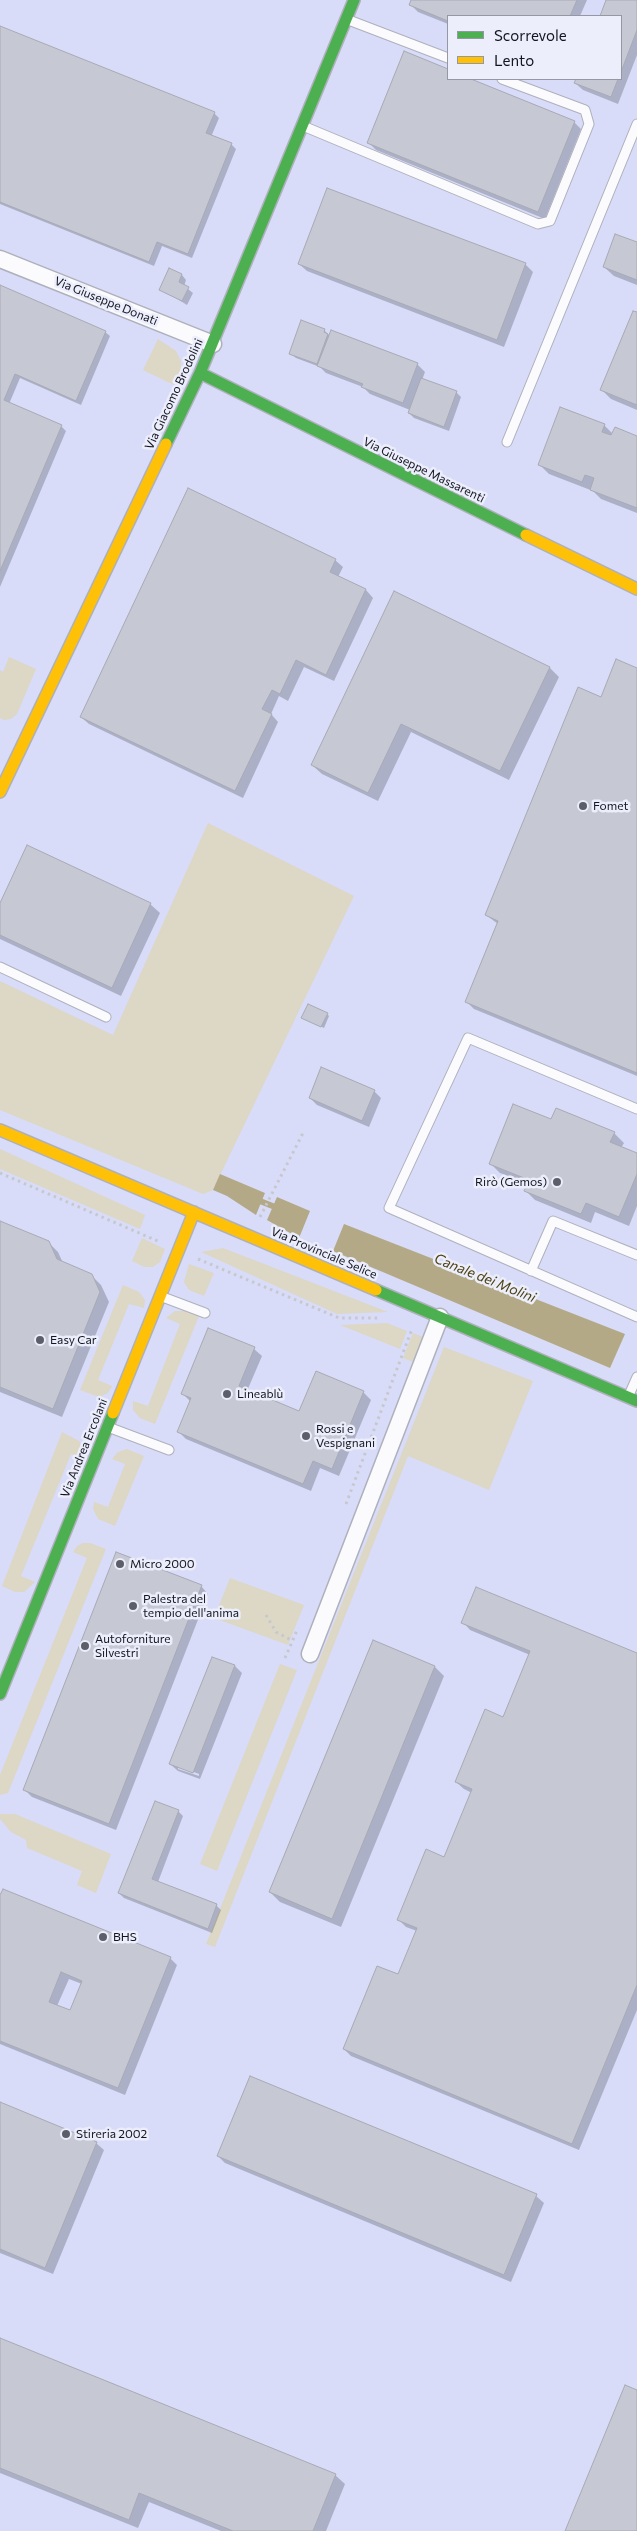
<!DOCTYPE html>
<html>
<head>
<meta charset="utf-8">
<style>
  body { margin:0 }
  #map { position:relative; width:637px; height:2531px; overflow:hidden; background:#e3e5f3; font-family:Commissioner,sans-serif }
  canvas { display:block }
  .legend { position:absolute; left:447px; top:15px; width:175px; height:65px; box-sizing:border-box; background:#eceefb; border:1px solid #9597a3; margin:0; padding:6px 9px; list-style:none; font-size:15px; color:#131520 }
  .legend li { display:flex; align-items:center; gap:10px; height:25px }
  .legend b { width:25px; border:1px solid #9597a3 }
</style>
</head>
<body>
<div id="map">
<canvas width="637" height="2531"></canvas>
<ul class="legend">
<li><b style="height:6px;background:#4caf50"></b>Scorrevole</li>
<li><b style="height:6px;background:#ffc107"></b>Lento</li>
</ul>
</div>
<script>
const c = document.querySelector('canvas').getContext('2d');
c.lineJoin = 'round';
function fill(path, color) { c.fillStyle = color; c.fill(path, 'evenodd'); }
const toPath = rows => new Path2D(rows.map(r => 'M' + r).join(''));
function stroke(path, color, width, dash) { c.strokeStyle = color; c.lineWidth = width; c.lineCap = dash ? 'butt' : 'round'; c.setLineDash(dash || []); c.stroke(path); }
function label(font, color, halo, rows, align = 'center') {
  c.font = font + ' Commissioner,sans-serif'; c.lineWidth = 5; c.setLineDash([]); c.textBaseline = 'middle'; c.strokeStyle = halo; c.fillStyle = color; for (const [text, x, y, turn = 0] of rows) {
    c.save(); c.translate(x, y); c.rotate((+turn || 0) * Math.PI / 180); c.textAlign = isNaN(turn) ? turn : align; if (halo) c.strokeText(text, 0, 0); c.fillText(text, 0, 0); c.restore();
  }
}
fill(toPath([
  [0,0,637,0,637,2531,0,2531],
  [448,16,621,16,621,79,448,79]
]), '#d8dcf8');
fill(toPath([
  [158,339,176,351,181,361,181,370,174,385,143,370],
  [9,657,36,669,17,714,11,719,4,720,0,718,0,670,3,672],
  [208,823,354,896,213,1190,203,1194,0,1110,0,981,113,1035],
  [0,1149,145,1215,140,1229,0,1169],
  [142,1238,165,1249,160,1262,153,1267,144,1267,132,1261],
  [223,1248,388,1312,337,1314,201,1252],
  [189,1264,214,1273,204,1296,189,1290,184,1282],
  [123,1285,139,1292,145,1300,144,1308,129,1304,98,1380,112,1386,108,1393,99,1397,80,1390],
  [175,1311,185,1311,199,1316,155,1424,140,1418,133,1410,133,1401,148,1406,180,1324,166,1318],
  [387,1323,407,1331,400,1349,340,1325],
  [413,1333,423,1337,413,1362,403,1358],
  [444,1347,533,1381,489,1490,408,1456,215,1947,206,1944],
  [62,1432,79,1441,85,1451,84,1458,71,1454,21,1576,35,1582,24,1592,15,1592,2,1586],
  [127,1449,144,1456,115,1526,98,1519,93,1509,94,1502,108,1507,125,1464,112,1459,118,1452],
  [83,1543,90,1543,106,1549,8,1793,0,1795,0,1775,87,1558,73,1552,77,1546],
  [230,1578,304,1605,288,1645,214,1618],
  [280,1664,297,1670,217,1871,200,1864],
  [0,1814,15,1814,111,1854,96,1893,77,1885,82,1871,27,1848,26,1840,11,1832,0,1819]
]), '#ddd7c5');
fill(toPath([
  [220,1174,265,1193,256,1215,227,1196,213,1190],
  [277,1197,310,1211,299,1238,267,1220],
  [344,1224,625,1334,610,1368,333,1251]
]), '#b3a986');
fill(toPath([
  [412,0,587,0,580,16,448,16,448,24,418,12,410,4],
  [607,0,637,0,637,55,618,104,583,90,575,83,577,79,621,79,621,16,601,16],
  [0,27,214,113,219,118,211,137,231,144,236,149,192,258,162,246,154,266,0,204],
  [405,53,448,71,448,79,468,79,574,122,581,129,545,219,376,150,368,142],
  [637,244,637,285,614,276,604,267],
  [299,264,525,264,533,272,504,347,307,271],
  [170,270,182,275,186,280,184,286,193,293,187,305,161,289],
  [0,287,105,332,110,336,81,405,20,378,9,404,61,426,66,431,0,587],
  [637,314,637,410,611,399,602,390],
  [324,330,330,336,417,364,425,372,422,380,456,392,461,397,449,431,414,418,409,413,410,410,370,394,363,387,326,373,320,367,296,358,291,354],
  [604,425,613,434,637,437,637,513,601,499,593,491,549,474,539,464],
  [335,560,343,567,338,577,366,590,373,598,334,681,304,667,288,701,279,696,271,714,278,722,243,798,89,724,81,717],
  [395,593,550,668,559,677,509,780,411,732,378,801,322,774,312,765],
  [637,669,637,1076,474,1009,467,1002,498,924,486,915,601,698],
  [150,904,160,913,121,996,0,939,0,906],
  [327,1014,329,1016,324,1028,305,1019],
  [374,1091,381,1098,369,1127,317,1105,310,1098],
  [552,1121,614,1133,624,1143,621,1148,637,1154,637,1206,629,1226,595,1212,591,1223,535,1200,526,1191,528,1184,500,1173,490,1163],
  [0,1223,48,1242,58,1252,63,1263,91,1275,101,1285,109,1302,62,1417,0,1392],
  [209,1330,254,1349,262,1356,247,1391,300,1413,363,1392,371,1400,339,1476,320,1468,311,1491,186,1439,179,1432,190,1401,183,1394],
  [201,1586,208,1594,116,1830,32,1797,25,1790],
  [463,1622,637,1655,637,2010,579,2150,351,2056,344,2049,399,1976,417,1931,406,1927,398,1919,445,1858,472,1793,464,1789,456,1782,504,1718,530,1655,470,1630],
  [235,1666,242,1673,200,1779,178,1771,170,1764],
  [178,1766,199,1774,199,1776,178,1769],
  [435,1667,444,1676,341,1927,280,1902,270,1892],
  [178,1811,183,1816,158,1882,216,1905,221,1910,212,1933,124,1898,119,1893],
  [0,1899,170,1958,177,1965,125,2095,0,2044],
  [69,1979,82,1984,70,2012,57,2006],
  [0,2103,96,2143,104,2150,53,2274,0,2253],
  [218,2156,536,2196,544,2203,511,2282,225,2163],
  [0,2339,335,2475,345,2484,326,2531,221,2531,149,2502,138,2528,0,2473]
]), '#0003');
stroke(toPath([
  [255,1199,280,1209]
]), '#b3a986', 6);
const building = toPath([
  [411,0,577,0,570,16,448,16,448,21,409,5,411,0],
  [606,0,637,0,637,30,621,72,621,16,600,16,606,0],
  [0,26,215,112,206,133,232,143,188,254,157,242,149,262,0,202,0,26],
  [404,51,448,69,448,79,471,79,575,121,538,212,367,143,404,51],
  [576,79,618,79,611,97,574,83,576,79],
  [327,188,526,263,497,340,298,264,327,188],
  [615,234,637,242,637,280,603,267,615,234],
  [169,268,182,274,179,282,189,287,182,301,159,290,169,268],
  [0,285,106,331,76,401,15,374,4,400,62,425,0,571,0,285],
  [633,311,637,312,637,405,600,390,633,311],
  [301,320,325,329,324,332,328,334,317,364,289,354,301,320],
  [331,330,418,363,403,403,361,387,363,384,317,366,331,330],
  [421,378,457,391,444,427,408,413,421,378],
  [560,407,605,424,602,432,611,435,615,427,637,436,637,508,590,490,594,478,585,475,582,482,538,465,560,407],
  [188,488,336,559,330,572,366,589,326,675,296,660,280,694,272,690,262,709,272,714,235,791,80,717,188,488],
  [394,591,550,667,500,771,401,724,368,793,311,765,394,591],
  [616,659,637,668,637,1073,465,1002,498,921,485,915,578,687,601,697,616,659],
  [27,845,151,903,112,988,0,935,0,903,27,845],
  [308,1004,328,1013,321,1027,301,1018,308,1004],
  [321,1067,375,1090,362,1121,309,1098,321,1067],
  [513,1104,551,1119,556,1108,615,1132,610,1142,637,1153,637,1174,619,1217,586,1203,581,1214,524,1191,529,1180,489,1164,513,1104],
  [0,1221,49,1241,57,1259,92,1274,100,1292,53,1409,0,1387,0,1221],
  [208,1328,255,1347,239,1386,299,1411,316,1371,364,1391,332,1469,313,1461,303,1484,177,1432,191,1398,181,1394,208,1328],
  [116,1552,202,1585,109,1824,23,1790,116,1552],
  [476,1587,637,1653,637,1985,572,2144,343,2049,377,1966,398,1974,417,1928,397,1920,426,1849,444,1857,472,1789,455,1782,485,1709,503,1717,530,1651,461,1623,476,1587],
  [373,1640,435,1666,332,1919,269,1892,373,1640],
  [212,1657,235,1665,193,1773,169,1764,212,1657],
  [155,1801,179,1810,152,1879,217,1904,208,1929,118,1893,155,1801],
  [3,1889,171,1957,118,2088,0,2041,0,1895,3,1889],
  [61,1972,82,1981,70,2010,49,2002,61,1972],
  [250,2076,537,2194,504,2275,217,2156,250,2076],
  [0,2102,97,2142,45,2268,0,2249,0,2102],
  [0,2338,336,2474,313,2531,233,2531,139,2493,129,2520,0,2468,0,2338],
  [625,2385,637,2390,637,2531,565,2531,625,2385]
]);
fill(building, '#c6c8d4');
stroke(building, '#a8aab5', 1);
const lane = toPath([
  [346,19,448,58],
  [303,126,538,224,550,221,589,124,585,110,502,79],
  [507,442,637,124],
  [0,967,106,1017],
  [637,1109,468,1038,389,1208,637,1317],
  [531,1271,553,1221,637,1255],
  [160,1296,205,1313],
  [629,1395,637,1377],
  [108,1427,169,1450]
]);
const street = toPath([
  [0,259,213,344],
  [310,1654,440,1317]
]);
const fast = toPath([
  [200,373,526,535],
  [166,444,200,373,354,0],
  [376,1290,637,1401],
  [0,1694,113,1413]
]);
const slow = toPath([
  [526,535,637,589],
  [0,792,166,444],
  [0,1130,376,1290],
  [113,1413,194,1212]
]);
stroke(lane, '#aeb0bc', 11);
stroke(street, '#aeb0bc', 19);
stroke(fast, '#aeb0bc', 14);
stroke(slow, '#aeb0bc', 14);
stroke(toPath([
  [0,1173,160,1242],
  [260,1217,303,1133],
  [198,1259,339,1318,380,1318],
  [346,1504,412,1329],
  [266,1615,276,1632,293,1641],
  [285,1658,298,1628]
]), '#c7c8cd', 3, [2.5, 4]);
stroke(lane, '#fbfbfd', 9);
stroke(street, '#fbfbfd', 16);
stroke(fast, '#4caf50', 11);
stroke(slow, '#ffc107', 11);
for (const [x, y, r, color] of [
  [583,806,5,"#5c5e6a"],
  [557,1182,5,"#5c5e6a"],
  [40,1340,5,"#5c5e6a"],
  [227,1394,5,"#5c5e6a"],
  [306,1436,5,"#5c5e6a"],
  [120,1564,5,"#5c5e6a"],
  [133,1606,5,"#5c5e6a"],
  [85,1646,5,"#5c5e6a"],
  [103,1937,5,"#5c5e6a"],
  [66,2134,5,"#5c5e6a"]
]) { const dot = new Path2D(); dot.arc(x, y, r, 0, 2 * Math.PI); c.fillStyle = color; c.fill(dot); stroke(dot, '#eceefb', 2); }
label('12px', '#131520', '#eceefb', [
  ["Via Giuseppe Donati",106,301,22],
  ["Via Giacomo Brodolini",174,394,-65],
  ["Via Giuseppe Massarenti",424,470,26],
  ["Via Provinciale Selice",324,1253,23],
  ["Via Andrea Ercolani",84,1448,-68]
]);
label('12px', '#131520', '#eceefb', [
  ["Fomet",593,806],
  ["Rirò (Gemos)",547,1182,"right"],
  ["Easy Car",50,1340],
  ["Lineablù",237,1394],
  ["Rossi e",316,1429],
  ["Vespignani",316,1443],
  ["Micro 2000",130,1564],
  ["Palestra del",143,1599],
  ["tempio dell'anima",143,1613],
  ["Autoforniture",95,1639],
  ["Silvestri",95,1653],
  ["BHS",113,1937],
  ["Stireria 2002",76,2134]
], 'left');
label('italic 14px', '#4d4114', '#eceefb', [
  ["Canale dei Molini",485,1278,22]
]);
</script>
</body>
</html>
